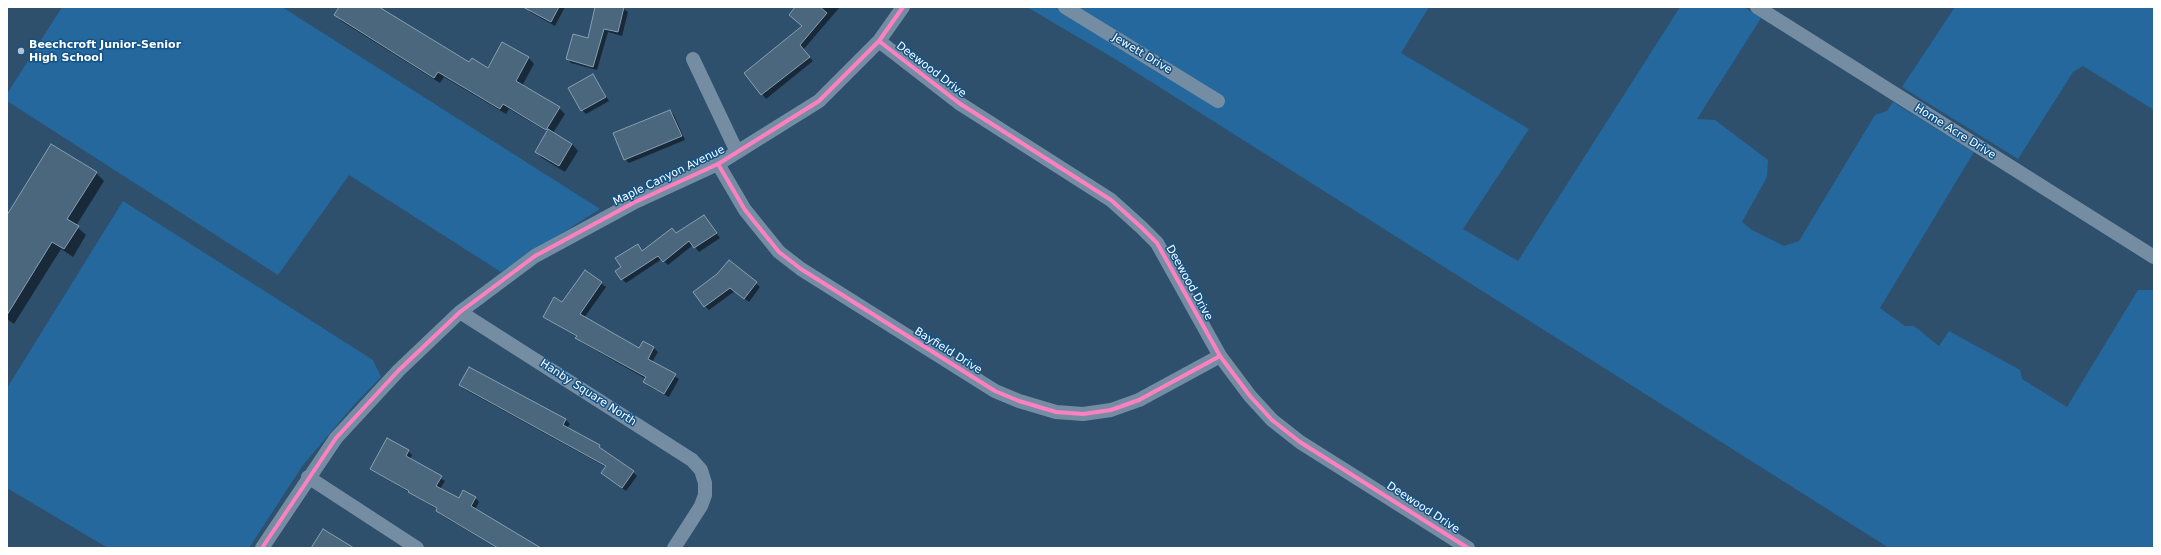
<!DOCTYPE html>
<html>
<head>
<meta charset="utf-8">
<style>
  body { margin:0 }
  #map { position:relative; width:2161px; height:555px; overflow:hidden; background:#2e506d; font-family:"DejaVu Sans",sans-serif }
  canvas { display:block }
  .frame { position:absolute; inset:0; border:8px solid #fff; pointer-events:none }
</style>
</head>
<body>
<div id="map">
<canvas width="2161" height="555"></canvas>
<div class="frame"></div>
</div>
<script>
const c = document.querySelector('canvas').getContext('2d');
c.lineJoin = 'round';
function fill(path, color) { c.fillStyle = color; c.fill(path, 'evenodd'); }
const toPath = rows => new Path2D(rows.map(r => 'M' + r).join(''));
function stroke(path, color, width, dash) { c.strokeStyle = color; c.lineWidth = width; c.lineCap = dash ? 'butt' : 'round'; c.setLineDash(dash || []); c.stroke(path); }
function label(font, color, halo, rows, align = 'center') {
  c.font = font + ' "DejaVu Sans",sans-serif'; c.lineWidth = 3; c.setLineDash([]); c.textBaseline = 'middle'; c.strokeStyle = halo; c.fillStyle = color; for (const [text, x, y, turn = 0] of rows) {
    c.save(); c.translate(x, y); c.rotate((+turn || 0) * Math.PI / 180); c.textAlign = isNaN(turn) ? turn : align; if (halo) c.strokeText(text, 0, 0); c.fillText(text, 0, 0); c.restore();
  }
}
fill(toPath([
  [62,7,282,7,600,209,501,272,349,175,278,275,7,101,7,94],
  [1027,7,1429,7,1401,53,1529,129,1463,229,1518,261,1680,7,1744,7,1761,18,1697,119,1715,120,1768,160,1767,177,1742,222,1752,230,1784,246,1799,241,1875,115,1887,111,1893,102,1974,152,1880,308,1905,326,1914,326,1939,346,1949,331,2020,370,2022,379,2067,407,2138,290,2154,290,2154,548,1889,548,1115,59],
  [1955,7,2154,7,2154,110,2083,66,2073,72,2018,159,1902,87],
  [123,201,373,360,381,377,353,406,303,465,249,548,108,548,7,488,7,388]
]), '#24689e');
fill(toPath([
  [341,7,383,7,381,10,469,64,488,69,503,44,529,58,534,64,522,86,559,108,565,114,553,133,572,144,578,151,565,172,542,158,536,152,548,132,509,109,506,114,444,77,440,83,341,21,336,15],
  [527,7,565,7,555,26,530,12],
  [596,7,621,7,628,12,622,36,608,32,597,70,571,63,567,58,588,40],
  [797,7,840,7,803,50,813,61,766,99,746,73,803,26],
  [593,75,609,101,586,114,582,110],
  [670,111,674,115,685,140,629,163,625,159],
  [96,173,104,181,76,226,86,235,73,257,61,249,14,324,7,319,7,217],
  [704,216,720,238,699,252,693,245,668,265,662,259,626,283,622,279,622,267,637,245,643,252,677,234],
  [729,261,760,287,749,302,735,291,709,310,705,306,718,275],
  [585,271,606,287,584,318,639,349,643,342,654,348,658,352,652,362,679,379,669,397,648,386,644,382,646,379,581,342,577,337,544,317,563,303],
  [469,368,566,420,570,424,567,428,599,446,603,451,633,472,637,476,626,491,602,473,606,467,464,389,460,384],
  [408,451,412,455,410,459,445,481,440,489,459,499,475,497,479,502,475,510,539,548,497,548,441,515,437,511,438,510,371,469]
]), '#0007');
const building = toPath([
  [339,7,379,7,469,62,472,58,488,68,502,42,529,57,516,81,560,107,546,130,503,104,500,109,438,72,434,78,334,15,339,7],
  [523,7,559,7,551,22,523,7],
  [595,7,624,7,618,32,604,29,593,67,566,59,573,34,588,38,595,7],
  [795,7,820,7,827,13,800,45,810,57,761,95,744,73,802,26,789,15,795,7],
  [593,74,606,97,581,111,568,88,593,74],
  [670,110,682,136,624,160,613,133,670,110],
  [548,129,572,144,559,166,535,152,548,129],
  [51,144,97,172,67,219,79,226,64,249,52,242,7,315,7,215,51,144],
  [704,215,717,233,694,248,689,241,663,262,658,256,621,280,615,271,621,267,615,258,638,244,642,251,672,228,676,233,704,215],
  [729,260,757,282,744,299,730,288,704,307,693,292,717,274,729,260],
  [585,270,602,282,580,314,639,348,643,341,654,347,648,359,676,374,664,394,643,382,646,377,575,338,577,336,543,317,554,297,562,302,585,270],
  [469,367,566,419,563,425,600,445,599,447,634,471,622,488,601,473,606,466,459,385,469,367],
  [387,438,409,450,406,456,442,476,436,486,459,498,463,490,476,497,471,506,541,548,498,548,436,511,437,508,408,492,409,491,370,469,387,438],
  [323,529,354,548,311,548,323,529]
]);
fill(building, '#4b677e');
stroke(building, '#889eb1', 1);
stroke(toPath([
  [1065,7,1218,101],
  [1757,7,2154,257],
  [879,41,959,103,1111,200,1141,227,1157,243,1220,356,1250,396,1272,420,1300,442,1468,548],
  [693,59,737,152],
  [718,164,745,210,779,252,801,269,995,391,1019,401,1056,412,1083,414,1111,410,1139,400,1220,356],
  [460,312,692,460,701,470,705,483,705,495,701,506,674,548],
  [308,477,417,548],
  [262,548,336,438,399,370,460,312,535,256,633,203,718,164,819,101,879,41,903,7]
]), '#758da3', 14);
stroke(toPath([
  [879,41,959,103,1111,200,1141,227,1157,243,1220,356,1250,396,1272,420,1300,442,1468,548],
  [718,164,745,210,779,252,801,269,995,391,1019,401,1056,412,1083,414,1111,410,1139,400,1220,356],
  [262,548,336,438,399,370,460,312,535,256,633,203,718,164,819,101,879,41,903,7]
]), '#ff80c0', 4);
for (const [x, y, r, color] of [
  [21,51,4,"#b6c2cc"]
]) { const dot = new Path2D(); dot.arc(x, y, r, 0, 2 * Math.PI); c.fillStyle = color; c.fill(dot); stroke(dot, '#135388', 1.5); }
label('bold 11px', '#fff', '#135388', [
  ["Beechcroft Junior-Senior",29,45],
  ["High School",29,58]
], 'left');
label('11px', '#fff', '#135388', [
  ["Jewett Drive",1142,54,31],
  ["Deewood Drive",931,70,37],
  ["Home Acre Drive",1955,132,32],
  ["Maple Canyon Avenue",669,176,-26],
  ["Deewood Drive",1189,283,61],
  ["Bayfield Drive",948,351,32],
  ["Hanby Square North",588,393,33],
  ["Deewood Drive",1423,508,33]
]);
</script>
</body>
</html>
